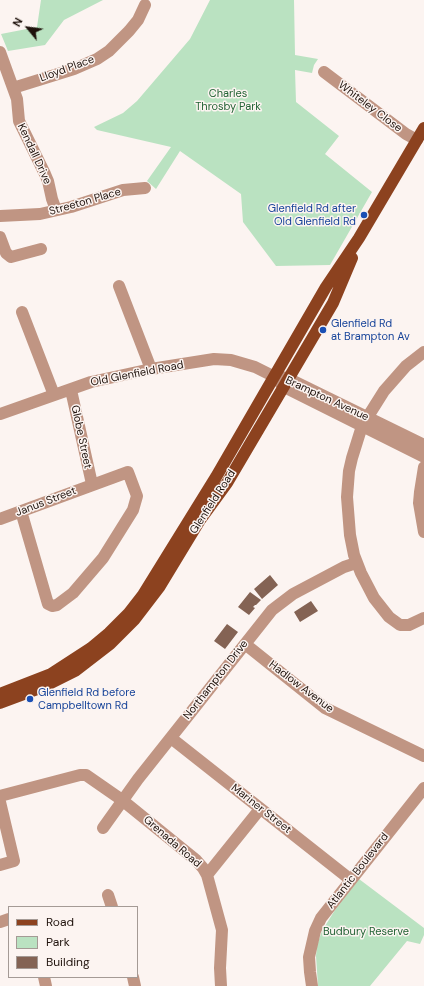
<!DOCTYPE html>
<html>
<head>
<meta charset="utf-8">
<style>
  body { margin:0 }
  #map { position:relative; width:424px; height:986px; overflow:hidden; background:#fcf4f1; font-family:"DM Sans",sans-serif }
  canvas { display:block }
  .legend { position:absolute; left:8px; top:906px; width:130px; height:72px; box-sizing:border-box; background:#fcf4f1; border:1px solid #a49a95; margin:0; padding:5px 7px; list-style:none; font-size:12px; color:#1f120c }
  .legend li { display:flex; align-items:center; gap:8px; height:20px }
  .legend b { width:20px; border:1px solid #a49a95 }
  .north { position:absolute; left:8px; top:8px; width:40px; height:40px; -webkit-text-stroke:3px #fcf4f1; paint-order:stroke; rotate:299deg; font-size:11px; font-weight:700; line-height:16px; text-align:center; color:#1f120c }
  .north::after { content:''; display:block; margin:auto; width:14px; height:18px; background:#1f120c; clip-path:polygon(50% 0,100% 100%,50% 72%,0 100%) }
</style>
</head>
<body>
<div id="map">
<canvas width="424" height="986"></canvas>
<ul class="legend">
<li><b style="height:5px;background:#8c421f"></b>Road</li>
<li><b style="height:11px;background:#bae2c1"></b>Park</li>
<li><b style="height:11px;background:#846354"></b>Building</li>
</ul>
<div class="north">N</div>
</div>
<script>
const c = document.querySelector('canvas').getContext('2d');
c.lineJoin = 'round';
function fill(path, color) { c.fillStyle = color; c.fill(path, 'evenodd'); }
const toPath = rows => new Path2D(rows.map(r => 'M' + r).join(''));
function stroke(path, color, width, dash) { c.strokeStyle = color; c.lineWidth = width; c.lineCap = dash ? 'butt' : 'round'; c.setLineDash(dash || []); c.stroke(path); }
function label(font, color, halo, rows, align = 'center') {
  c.font = font + ' "DM Sans",sans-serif'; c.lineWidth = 3; c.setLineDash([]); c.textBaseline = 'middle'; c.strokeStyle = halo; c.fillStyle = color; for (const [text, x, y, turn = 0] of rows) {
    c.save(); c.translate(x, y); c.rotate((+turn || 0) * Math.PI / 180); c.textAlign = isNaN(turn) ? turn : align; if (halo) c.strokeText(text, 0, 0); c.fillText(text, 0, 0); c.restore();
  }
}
fill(toPath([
  [41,0,103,0,64,20,45,45,8,51,1,34,37,27],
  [210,0,294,0,295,55,318,59,314,65,312,73,295,70,296,102,339,136,325,154,372,192,330,265,276,266,243,222,241,194,180,151,156,189,147,181,171,147,97,130,94,127,123,113,137,101,190,39],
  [359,879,424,928,424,935,420,944,407,941,370,986,318,986,316,956,317,945,322,931,335,910]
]), '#bae2c1');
fill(toPath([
  [270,575,278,585,262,599,254,589],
  [250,592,261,600,256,605,255,605,253,607,255,608,249,615,238,607],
  [311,601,318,611,300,622,294,612],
  [227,624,238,632,225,649,214,641]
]), '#846354');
stroke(toPath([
  [0,52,17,99,19,121,45,174,48,181,52,199,56,210],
  [324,72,406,134,417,140],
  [13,88,74,69,97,59,109,51,129,31,138,20,145,5],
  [0,216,40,214,71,207,123,190,145,188],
  [0,237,6,253,11,257,41,249],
  [119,286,151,369],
  [22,312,54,395],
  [424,352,406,366,384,391,362,426,352,458,349,471,347,497,350,535,354,555,361,573,374,598,389,617,400,625,409,625,424,618],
  [280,377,287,378,424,445],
  [71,390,92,484],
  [0,414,91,382,151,369,214,359,231,360,255,367,275,377,284,387,424,457],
  [424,467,420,492,419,503,424,532],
  [0,519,128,472,137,496,133,510,103,558,73,593,57,605,52,606,48,604,21,511],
  [245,644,325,708,424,756],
  [171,738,351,880],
  [0,796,80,775,86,775,122,800,196,860,203,868,207,875,222,930,220,968,221,986],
  [0,802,14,861,0,865],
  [103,828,138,779,272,610,293,594,344,567,356,563],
  [207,875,260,809],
  [108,895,112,907],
  [0,922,9,919],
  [44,977,46,986],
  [133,977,135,986],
  [312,986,310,972,309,957,315,931,321,918,424,788]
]), '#c09583', 12);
stroke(toPath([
  [0,694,51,674,91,648,109,633,129,613,143,595,216,477,326,287,359,238,424,128],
  [0,703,43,687,75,671,110,644,134,620,160,586,200,520,227,483,333,303,352,258]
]), '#8c421f', 12);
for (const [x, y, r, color] of [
  [364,215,4,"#1a4fb4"],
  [323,330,4,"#1a4fb4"],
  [30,699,4,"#1a4fb4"]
]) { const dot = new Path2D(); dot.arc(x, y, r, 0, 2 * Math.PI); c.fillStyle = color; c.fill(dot); stroke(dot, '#fcf4f1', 1.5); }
label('11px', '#1f120c', '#fcf4f1', [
  ["Lloyd Place",67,69,-20],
  ["Whiteley Close",370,107,37],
  ["Kendall Drive",34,154,65],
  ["Streeton Place",85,202,-16],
  ["Old Glenfield Road",137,374,-11],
  ["Brampton Avenue",327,399,25],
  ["Globe Street",81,437,78],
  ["Janus Street",46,502,-21],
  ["Glenfield Road",213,502,-57],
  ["Northampton Drive",216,680,-52],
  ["Hadlow Avenue",301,687,37],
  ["Mariner Street",261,809,38],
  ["Grenada Road",172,842,41],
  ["Atlantic Boulevard",358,871,-52]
]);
label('11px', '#236335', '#fcf4f1', [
  ["Charles",228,94],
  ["Throsby Park",228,107],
  ["Budbury Reserve",366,932]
]);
label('11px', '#164399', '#fcf4f1', [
  ["Glenfield Rd after",356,209,"right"],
  ["Old Glenfield Rd",356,222,"right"],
  ["Glenfield Rd",331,324],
  ["at Brampton Av",331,337],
  ["Glenfield Rd before",38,693],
  ["Campbelltown Rd",38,706]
], 'left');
</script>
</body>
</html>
